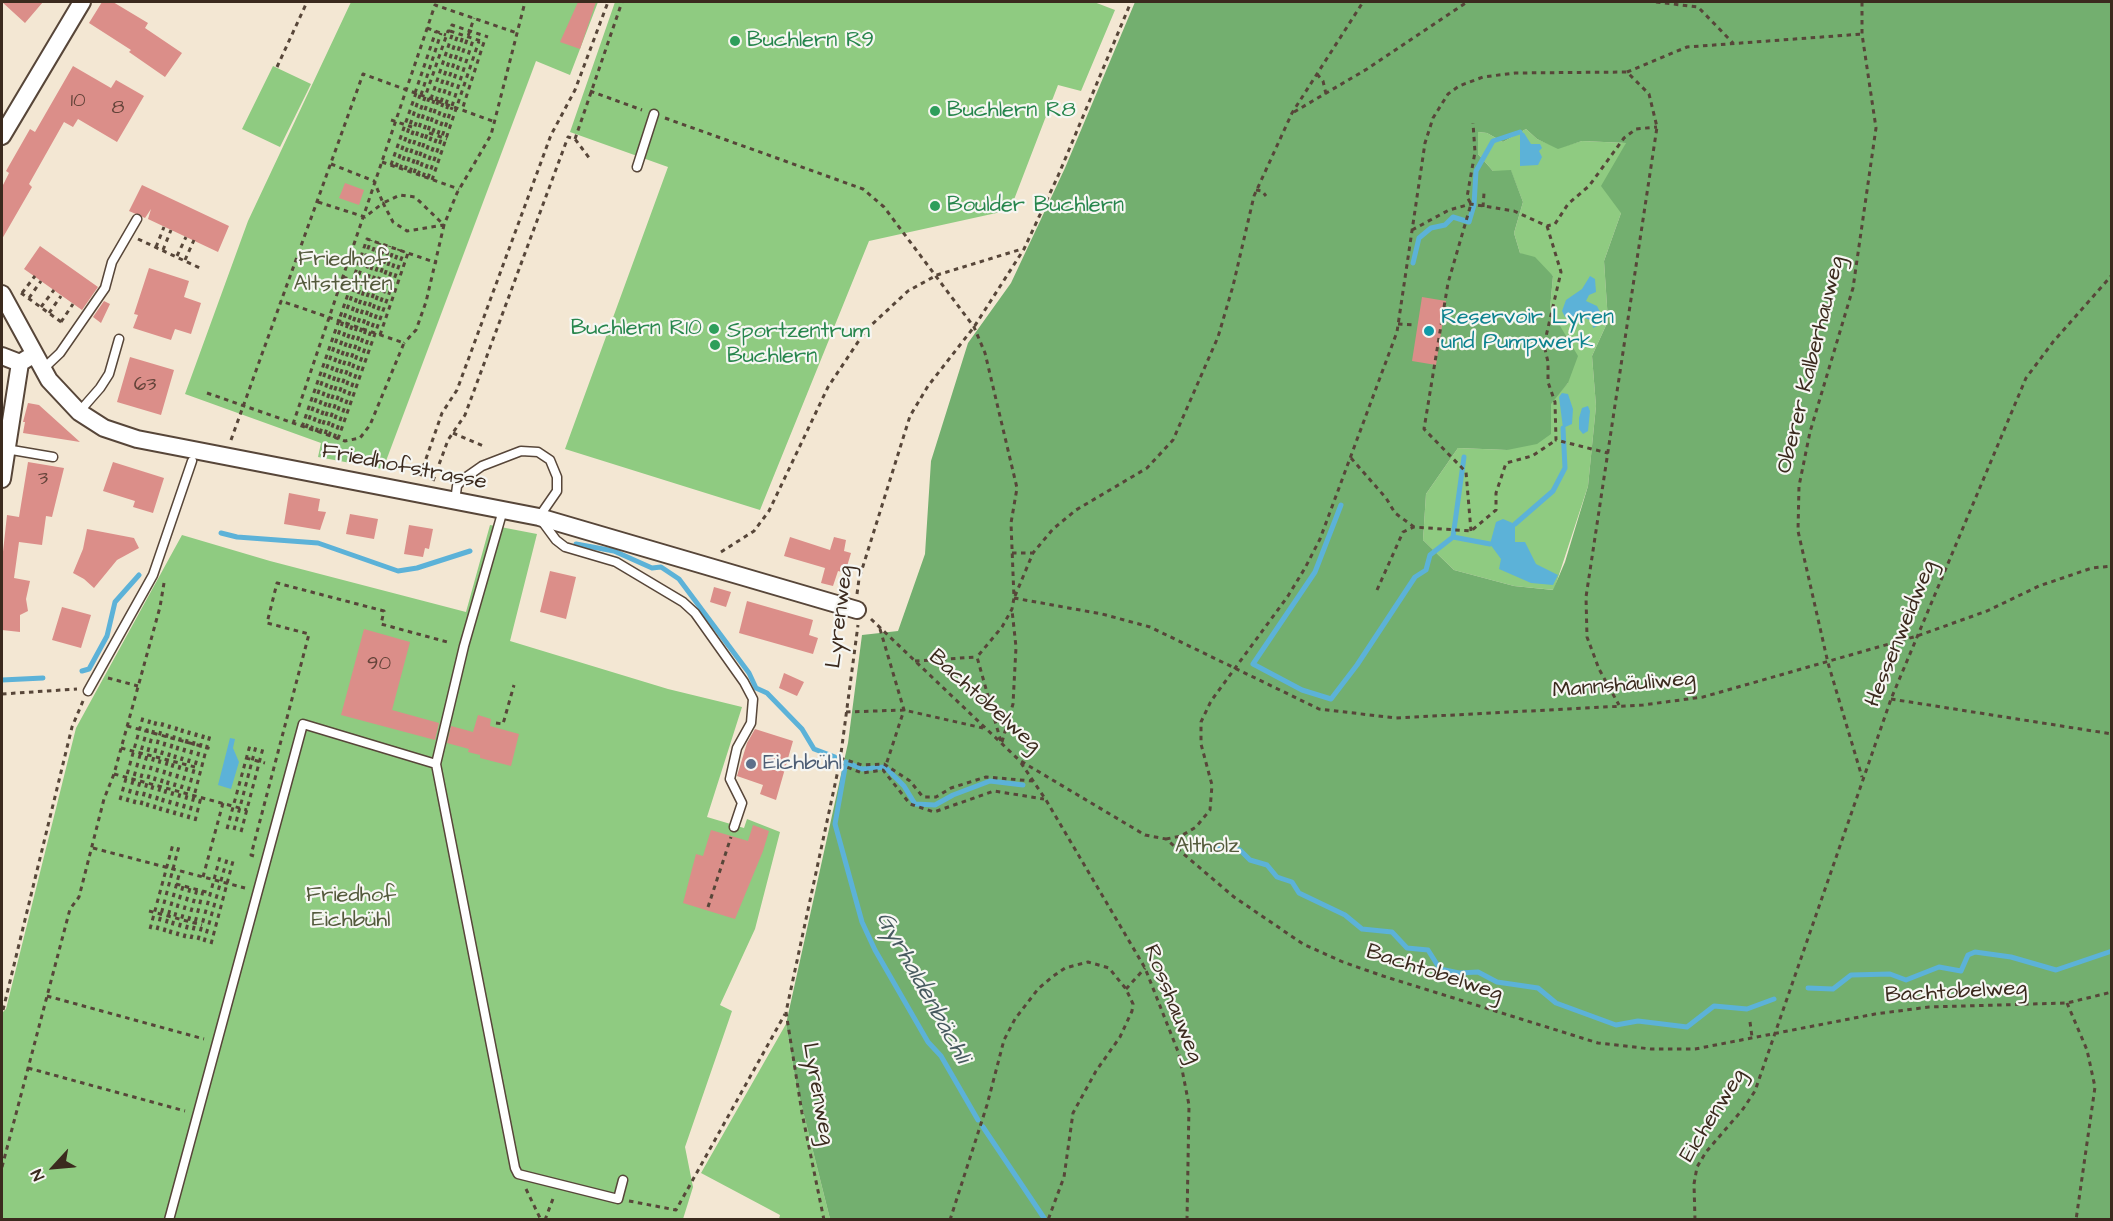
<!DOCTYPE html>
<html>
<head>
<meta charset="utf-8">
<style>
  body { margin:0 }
  #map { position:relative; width:2113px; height:1221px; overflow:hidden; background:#f3e7d3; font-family:"Architects Daughter",sans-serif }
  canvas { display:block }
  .frame { position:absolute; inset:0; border:3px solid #3b2a1e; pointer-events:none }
  .north { position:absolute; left:24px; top:1137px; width:60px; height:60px; -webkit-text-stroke:4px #f6f6f2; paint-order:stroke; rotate:244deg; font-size:16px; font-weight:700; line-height:24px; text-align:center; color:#3b2a1e }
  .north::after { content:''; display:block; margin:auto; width:21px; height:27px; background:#3b2a1e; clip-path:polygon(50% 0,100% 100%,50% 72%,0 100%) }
</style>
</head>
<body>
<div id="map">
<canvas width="2113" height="1221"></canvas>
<div class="frame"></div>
<div class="north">N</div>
</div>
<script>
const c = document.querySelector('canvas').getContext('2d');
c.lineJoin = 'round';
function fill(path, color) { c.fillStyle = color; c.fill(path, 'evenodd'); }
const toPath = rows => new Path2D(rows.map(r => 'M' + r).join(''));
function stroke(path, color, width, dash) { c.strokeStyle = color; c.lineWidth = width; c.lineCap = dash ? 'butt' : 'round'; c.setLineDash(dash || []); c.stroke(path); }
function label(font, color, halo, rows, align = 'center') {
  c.font = font + ' "Architects Daughter",sans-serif'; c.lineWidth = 4.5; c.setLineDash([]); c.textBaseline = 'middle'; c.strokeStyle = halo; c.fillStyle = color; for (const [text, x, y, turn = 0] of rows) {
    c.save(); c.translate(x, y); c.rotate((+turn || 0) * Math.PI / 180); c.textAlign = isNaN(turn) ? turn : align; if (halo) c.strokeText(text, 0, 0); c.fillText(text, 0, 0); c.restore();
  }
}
fill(toPath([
  [351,2,598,2,570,75,536,61,383,469,318,457,321,443,185,394,248,221],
  [615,2,1094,2,1115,10,1081,91,1058,85,1010,210,869,241,760,510,565,449,668,167,570,132],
  [273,66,311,84,280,147,242,129],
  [1526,129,1537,139,1558,148,1582,141,1626,143,1621,213,1604,261,1608,321,1592,356,1596,406,1588,486,1554,590,1514,586,1454,570,1423,540,1426,494,1458,448,1507,450,1568,383,1558,324,1550,309,1553,276,1520,253,1514,233,1523,202,1511,171,1493,171,1478,154,1478,132,1487,133,1503,142],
  [490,525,537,534,510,641,668,689,742,707,707,817,744,828,747,819,780,832,755,929,720,1005,732,1011,685,1147,693,1187,683,1219,2,1219,2,1013,6,1009,76,728,182,535,270,561,466,612],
  [786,1024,796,1083,830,1219,779,1219,780,1215,701,1173]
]), '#8fcb81');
fill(toPath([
  [1135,2,2111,2,2111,1219,830,1219,796,1083,786,1024,848,743,862,635,898,631,925,554,931,461,968,343,1011,283,1065,168],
  [1526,129,1537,139,1558,149,1582,141,1626,143,1601,186,1621,213,1604,261,1608,321,1592,356,1596,406,1588,486,1565,562,1553,590,1514,586,1454,570,1423,540,1426,494,1458,448,1507,450,1537,444,1551,434,1551,404,1568,383,1578,356,1550,309,1553,276,1535,257,1520,253,1514,233,1523,202,1511,170,1493,171,1478,154,1478,132,1487,133,1503,142]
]), '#73af6f');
fill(toPath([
  [1520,132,1524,133,1531,144,1540,144,1542,148,1539,151,1542,157,1538,165,1520,166],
  [1590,276,1595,279,1596,292,1589,295,1586,301,1597,306,1601,314,1597,326,1593,328,1592,321,1581,316,1565,317,1562,311,1566,300,1582,289],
  [1562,393,1568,394,1573,409,1572,424,1563,428,1559,397],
  [1588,406,1590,411,1588,431,1583,434,1579,429,1579,418,1582,408],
  [1503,519,1515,524,1515,542,1525,542,1536,564,1558,575,1553,585,1531,583,1499,569,1501,559,1490,544,1496,522],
  [230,738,235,739,233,748,239,762,231,789,218,785]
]), '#5cb2d8');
stroke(toPath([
  [1413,263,1419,238,1431,228,1445,225,1453,217,1469,222,1474,205,1476,171,1493,141,1520,132],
  [1341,505,1315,572,1253,664,1302,690,1331,699,1357,665,1415,577,1426,570,1430,555,1453,537,1490,544],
  [1515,524,1553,491,1565,468,1563,428],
  [221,533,237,537,318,543,398,571,417,568,470,551],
  [1453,537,1464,457],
  [576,544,614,551,652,568,661,567,679,579,749,673,756,688,767,693,802,729,814,749,835,757],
  [82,671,89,669,107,636,115,602,139,575],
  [2,680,43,678],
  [846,762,835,824,862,922,875,950,928,1042,941,1056,978,1120],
  [846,762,862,769,885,767,904,786,915,804,935,805,953,795,990,781,1023,785],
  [1205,845,1240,850,1250,860,1267,865,1277,877,1292,882,1299,893,1345,915,1362,929,1392,932,1407,948,1428,950,1440,969,1459,973,1478,972,1497,982,1538,988,1556,1003,1616,1025,1638,1021,1687,1027,1714,1006,1747,1009,1774,999],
  [1808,988,1833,989,1851,975,1890,974,1906,980,1939,967,1961,971,1968,955,1975,952,2011,957,2056,970,2112,951],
  [983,1127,1044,1218]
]), '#5cb2d8', 5);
fill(toPath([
  [2,2,43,2,25,23],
  [102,2,113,2,148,23,145,28,182,53,165,77,129,52,131,50,89,23],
  [578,2,596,2,580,49,560,42],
  [73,66,111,88,116,80,144,96,117,142,78,119,73,127,64,122,29,184,32,187,2,239,2,187,9,173,6,171,30,129,35,132],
  [345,183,364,190,359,205,339,198],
  [142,185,229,226,218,252,148,219,151,209,145,218,129,211],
  [40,246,98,287,82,310,24,269],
  [149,268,189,281,184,297,201,303,191,334,175,329,171,340,133,328,138,315,134,314],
  [1422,297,1446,301,1436,365,1412,361],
  [104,301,110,304,101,323,93,317],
  [130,357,174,370,161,415,117,402],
  [28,403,39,405,80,442,23,433,25,422,23,422],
  [28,462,64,468,52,517,46,516,42,545,19,542,14,578,30,581,26,599,28,611,20,615,20,632,2,630,2,561,7,515,19,517],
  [113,462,164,478,153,513,133,507,135,501,103,491],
  [289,493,320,499,318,511,326,512,320,530,284,524],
  [350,514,378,519,374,539,346,534],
  [409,525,433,529,429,549,425,548,423,557,404,554],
  [87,529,134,538,139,548,117,560,94,588,84,579,73,573,83,549],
  [790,537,830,550,834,537,846,540,844,551,851,553,845,573,838,571,833,586,821,583,825,568,784,556],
  [550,571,576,577,566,619,540,612],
  [714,587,731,592,726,607,710,602],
  [747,601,813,620,809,635,818,638,813,654,739,633],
  [62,607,91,615,81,648,52,640],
  [364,629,410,642,392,710,439,723,435,740,341,715],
  [784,673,804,682,797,696,779,688],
  [478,715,491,719,490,726,519,734,511,766,480,758,480,755,468,752,469,749,447,743,451,726,473,732],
  [755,729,793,741,776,800,760,794,763,785,737,776,747,743],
  [753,825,769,831,763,851,735,919,683,903,696,854,703,856,711,830,748,841]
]), '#db8e89');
const service = toPath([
  [637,167,654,114],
  [42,370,60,353,105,288,112,262,137,219],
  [79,412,100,388,109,374,119,339],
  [6,449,53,457],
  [455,501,457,486,462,480,482,466,521,451,538,452,550,460,557,477,557,491,539,517,556,540,565,547,616,562,683,602,695,613,744,682,753,699,751,723,737,748,730,779,742,803,734,827],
  [503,510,464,646,436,764,515,1168,518,1174,618,1199,623,1180],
  [88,691,153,575,192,461],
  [169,1220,303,724,436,764]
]);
const minor = toPath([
  [2,136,82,2],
  [2,294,49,380,79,412,104,428,137,439,539,517,857,610],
  [2,356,20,363,28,358],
  [2,479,20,363]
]);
stroke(service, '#574639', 11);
stroke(minor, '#574639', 20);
stroke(toPath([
  [1656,2,1698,7,1733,43],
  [1862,2,1862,34,1876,128,1853,288,1810,432,1799,486,1798,531,1828,663,1862,777],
  [427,28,446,35],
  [450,31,484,42,462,110],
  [277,67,307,2],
  [1627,72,1687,47,1862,34],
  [1317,74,1323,81,1326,94],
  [590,91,642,110],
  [415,93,436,31],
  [421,95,441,33],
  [431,99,453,32],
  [436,101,458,34],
  [441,102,463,36],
  [446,104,474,18],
  [452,106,473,40],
  [1294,112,1367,69,1467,2],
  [665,118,863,189,884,207,974,327,985,353,1017,488,1011,523,1014,598,1012,609,1002,627,977,657,1001,742],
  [391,120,412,127],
  [429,133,447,139],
  [575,139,622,2],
  [382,162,459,189],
  [331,164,374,181,383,203,400,195,415,197,444,225,426,302,416,330,404,343],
  [391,165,416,93],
  [396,167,420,95],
  [400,169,448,31,450,31,452,25,488,37],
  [405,170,429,98],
  [410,172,434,100],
  [414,173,438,101],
  [418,175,443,103],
  [423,177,448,105],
  [428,178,452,107],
  [432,180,479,41],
  [1256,190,1262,191,1266,196],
  [318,202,365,217,383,203,393,222,407,231,444,225,457,193,491,135,525,2],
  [1483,207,1484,193],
  [1547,226,1561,272,1544,345,1548,362,1548,382,1555,402,1556,440,1608,453],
  [1412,230,1449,210,1471,204,1514,211,1547,226,1555,224,1568,204,1589,186,1624,138,1636,129,1657,127],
  [138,239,202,269],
  [156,247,164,227],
  [163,250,171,230],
  [300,251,348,263],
  [177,256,186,237],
  [185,260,194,240],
  [343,277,358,282],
  [21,293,64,324],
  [22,293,35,276],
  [29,298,41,281],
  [41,307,54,290],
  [49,313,61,296],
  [61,322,73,304],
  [1398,324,1416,325],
  [380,335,408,253],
  [207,393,345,441,360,438,370,425,404,343,281,301],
  [293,424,435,5,517,33],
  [302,427,367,239,437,263],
  [306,428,371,240],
  [311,430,376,242],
  [316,432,380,243],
  [320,433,385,245],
  [453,433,486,447],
  [325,434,390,246],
  [329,436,394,248],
  [334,438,399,249],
  [338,439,404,251],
  [231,440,363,74,495,122],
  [1351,458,1386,498,1395,513,1414,527],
  [420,476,442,413,457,390,551,135,575,90,608,2],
  [433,481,448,440,465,415,568,137,575,139,590,159],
  [1471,531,1466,472,1424,429,1448,283,1471,204,1467,197,1475,152,1473,123],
  [721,552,754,531,769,511,828,387,866,330,908,291,937,275,1022,249],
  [1012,553,1033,553],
  [1377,590,1403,532,1414,527,1471,531,1496,510,1496,493,1506,463,1532,456,1556,440],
  [857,594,859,579,910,416,928,386,974,327,1024,249,1058,176,1131,2],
  [1015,596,1033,553,1053,529,1076,510,1147,468,1173,440,1218,337,1233,286,1254,196,1292,113,1363,2],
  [1014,598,1102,614,1150,627,1319,709,1396,718,1643,705,1703,697,1917,636,1987,611,2039,586,2092,568,2112,566],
  [871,619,1019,760,1145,835,1166,839,1234,897,1303,944,1343,962,1383,976,1598,1043,1651,1049,1695,1049,1875,1014,1929,1007,2067,1003,2112,992],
  [880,629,904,710,886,765],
  [915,661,977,657],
  [108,678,138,686],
  [2,694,77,689],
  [1891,699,2112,734],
  [846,712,904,710,983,728],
  [496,723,503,724,514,685],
  [127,726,212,749],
  [1002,742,1013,704,1016,647,1012,610],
  [121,748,195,767],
  [246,758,265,763],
  [840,758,862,765,884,764,910,781,923,797,936,797,951,788,986,777,1033,781],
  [1021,763,1046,800,1145,968,1179,1054,1189,1105,1187,1220],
  [839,764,862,773,883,770,910,804,934,812,994,791,1044,799],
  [114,774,247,810],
  [120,800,143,717],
  [127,802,150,719],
  [134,804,156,721],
  [141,805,163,722],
  [147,807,170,724],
  [154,809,177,726],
  [160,811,183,728],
  [167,813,190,729],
  [174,815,197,731],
  [181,817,204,733],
  [188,819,210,735],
  [195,821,201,797],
  [227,829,250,745],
  [234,830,256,746],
  [241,832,263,748],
  [1166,839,1181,836,1196,827,1210,810,1212,785,1201,744,1201,722,1211,701,1288,596,1305,568,1320,539,1397,332,1425,143,1433,118,1448,94,1459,86,1483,77,1515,73,1627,72,1649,94,1657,127,1586,597,1587,637,1599,669,1619,705],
  [93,848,245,888],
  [254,856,251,855,309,634,267,623,277,583,384,611,381,624,451,643],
  [203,877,223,803],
  [176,884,210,893],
  [708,907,731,837],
  [149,911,202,925],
  [150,929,173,844],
  [157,930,179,846],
  [164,932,180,871],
  [170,934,183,886],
  [177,936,190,888],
  [184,938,197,889],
  [191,939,203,891],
  [198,940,220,857],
  [204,942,227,859],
  [211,944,233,861],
  [1126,989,1145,968],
  [47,996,204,1039],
  [2067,1003,2087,1050,2095,1087,2076,1220],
  [3,1010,72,727,83,701],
  [1750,1022,1752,1037],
  [28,1068,185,1111],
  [2,1167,70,909,79,897,104,799,114,774,160,607,164,583],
  [526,1189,541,1220],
  [629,1201,676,1210,785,1014],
  [545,1220,554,1196],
  [824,1220,802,1113,786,1012,840,761,858,625],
  [950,1220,987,1105,1004,1040,1015,1019,1038,989,1052,977,1065,968,1088,962,1109,968,1126,989,1133,1004,1132,1011,1120,1037,1096,1071,1073,1113,1064,1177,1048,1220],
  [1695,1220,1694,1184,1697,1167,1706,1152,1743,1109,1755,1091,1891,699,2026,378,2053,342,2112,275]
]), '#574639', 3, [4.5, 4.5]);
stroke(service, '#fff', 8);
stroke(minor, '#fff', 16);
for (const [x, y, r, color] of [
  [735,41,6,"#2e9e5b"],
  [935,111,6,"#2e9e5b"],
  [935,206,6,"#2e9e5b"],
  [714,329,6,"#2e9e5b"],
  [1429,331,6,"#0f9aa8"],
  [715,345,6,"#2e9e5b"],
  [751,764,6,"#5c6f8a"]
]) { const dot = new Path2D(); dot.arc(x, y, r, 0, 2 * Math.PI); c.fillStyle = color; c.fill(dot); stroke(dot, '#f6f6f2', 2); }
label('20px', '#634339', null, [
  ["10",78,102],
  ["8",118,109],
  ["63",145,386],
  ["3",43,480],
  ["90",379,665]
]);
label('22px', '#27864d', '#f6f6f2', [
  ["Buchlern R9",747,41],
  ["Buchlern R8",947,111],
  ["Boulder Buchlern",947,206],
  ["Buchlern R10",702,329,"right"],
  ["Sportzentrum",727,332],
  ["Buchlern",727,357]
], 'left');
label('22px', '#545a3c', '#f6f6f2', [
  ["Friedhof",343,260],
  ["Altstetten",343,285],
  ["Altholz",1207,847],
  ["Friedhof",351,896],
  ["Eichbühl",351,921]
]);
label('22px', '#0d838f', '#f6f6f2', [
  ["Reservoir Lyren",1441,318],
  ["und Pumpwerk",1441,343]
], 'left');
label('22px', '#3b2a1e', '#f6f6f2', [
  ["Oberer Kalberhauweg",1812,365,-76],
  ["Friedhofstrasse",404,468,11],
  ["Lyrenweg",841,617,-83],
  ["Hessenweidweg",1902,634,-68],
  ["Mannshäuliweg",1624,686,-5],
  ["Bachtobelweg",984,702,42],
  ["Bachtobelweg",1434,974,18],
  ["Bachtobelweg",1956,993,-3],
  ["Rosshauweg",1172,1004,68],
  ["Lyrenweg",817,1094,80],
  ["Eichenweg",1714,1116,-58]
]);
label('22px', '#4e5e75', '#f6f6f2', [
  ["Eichbühl",763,764]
], 'left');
label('italic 24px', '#475a5f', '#f6f6f2', [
  ["Gyrhaldenbächli",922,988,61]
]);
</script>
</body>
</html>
